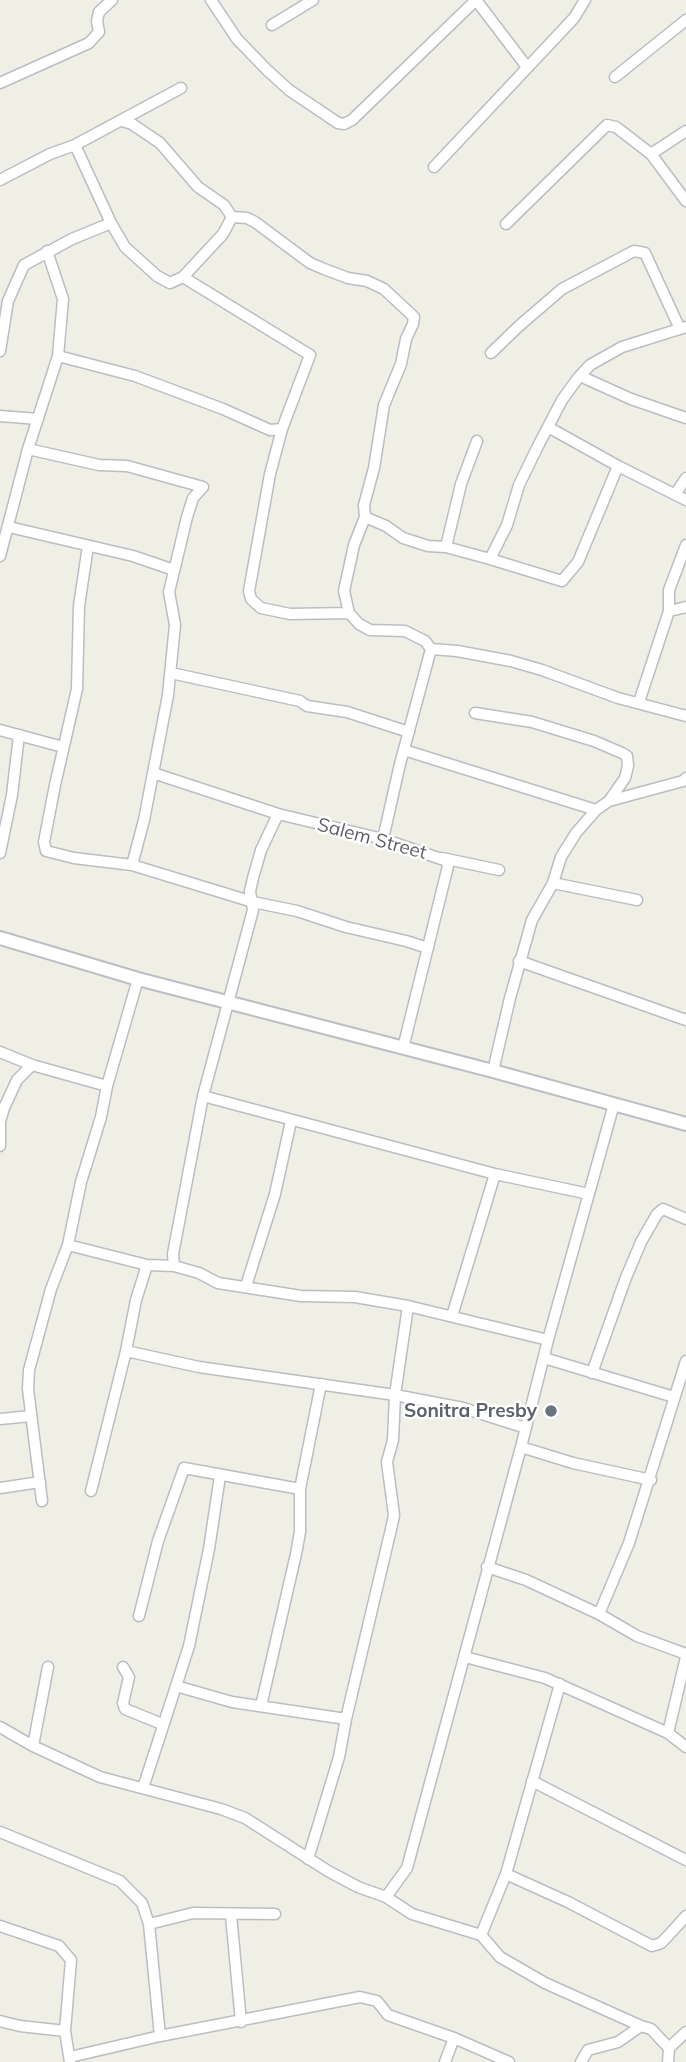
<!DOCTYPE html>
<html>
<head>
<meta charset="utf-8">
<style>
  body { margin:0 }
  canvas { display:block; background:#efefe5 }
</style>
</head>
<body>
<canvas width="686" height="2062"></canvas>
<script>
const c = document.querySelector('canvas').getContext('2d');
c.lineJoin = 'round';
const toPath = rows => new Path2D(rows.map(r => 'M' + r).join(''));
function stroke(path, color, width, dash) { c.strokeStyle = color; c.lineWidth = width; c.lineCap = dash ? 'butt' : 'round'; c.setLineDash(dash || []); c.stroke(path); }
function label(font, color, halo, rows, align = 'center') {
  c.font = font + ' Mulish,sans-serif'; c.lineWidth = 5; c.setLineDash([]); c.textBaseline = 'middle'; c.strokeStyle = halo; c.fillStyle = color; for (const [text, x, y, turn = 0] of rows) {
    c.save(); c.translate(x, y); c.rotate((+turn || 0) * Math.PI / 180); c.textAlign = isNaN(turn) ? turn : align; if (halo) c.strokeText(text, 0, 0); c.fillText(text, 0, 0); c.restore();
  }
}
const street = toPath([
  [211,0,237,39,267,70,289,90,338,123,344,124,352,120,476,0],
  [476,0,527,67],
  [272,25,313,0],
  [615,77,686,20],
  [0,83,89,43,99,32,97,21,99,12,112,0],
  [75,145,111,223,125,247,157,276,170,283,183,277,223,234,232,217,224,205,198,187,160,143,132,124,122,121],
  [651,154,686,131],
  [434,167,574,18,585,0],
  [0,180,50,154,75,145,181,88],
  [232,217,247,218,255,222,310,263,324,269,348,278,367,281,384,289,414,317,413,324,406,339,401,364,384,405,374,468,364,505,365,517,354,545,344,591,349,613,359,624,370,630,405,631,425,641,431,649,400,764,383,839],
  [506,224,607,125,616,127,651,154,686,201],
  [0,351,8,301,24,265,72,239,111,223],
  [491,353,519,326,562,289,634,251,645,253,680,329],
  [58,356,135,376,223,409,270,430,282,429,310,355,183,277],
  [580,376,631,399,686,418],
  [0,416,38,419],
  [548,427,618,466,686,500],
  [282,429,270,474,249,591,251,599,261,608,290,614,349,613],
  [28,449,99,465,127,466,203,487,193,498,187,517,169,592,175,625,168,695,144,820,132,865],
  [676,493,686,478],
  [365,517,386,526,403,538,428,546,446,547,490,559,562,581,578,562,618,466],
  [9,527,133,556,174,570],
  [88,546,79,606,77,689,55,785,44,842,46,851,74,858,132,865,253,902,297,911,346,927,406,941,428,948],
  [446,547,461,484,477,441],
  [0,556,28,449,58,356,63,299,47,251],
  [490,559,507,525,519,485,538,446,562,400,578,378,590,365,622,347,686,327],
  [669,611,686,607],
  [431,649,457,651,511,661,542,670,618,698,686,716],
  [171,673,300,701,307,706,347,712,409,732],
  [639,702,669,611,669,590,686,545],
  [475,713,532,722,594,741,622,753,627,756,628,766,625,778,609,801,596,810,576,833,561,857,553,883,532,920,510,998,493,1071],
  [0,730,63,747],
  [404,750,596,810],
  [153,773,278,814,383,839,447,861,448,866,403,1048],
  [609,801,683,781,686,778],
  [0,853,12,795,19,735],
  [442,858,499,870],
  [553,883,637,900],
  [519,961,686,1020],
  [0,1052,32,1065,107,1086],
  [203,1096,495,1174,589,1194],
  [0,1146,0,1122,4,1108,17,1080,32,1065],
  [68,1245,147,1265,174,1266,199,1273,218,1283,301,1296,355,1297,408,1306,548,1340],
  [174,1266,173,1254,203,1096,253,910,250,891,253,878,261,850,278,814],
  [246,1286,275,1194,291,1121],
  [452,1316,495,1174],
  [126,1351,199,1367,395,1395,463,1408,526,1428],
  [544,1358,674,1397],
  [592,1373,625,1280,641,1242,657,1214,663,1209,686,1219],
  [0,1419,31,1416],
  [521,1447,573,1463,651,1480],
  [0,1488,40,1482],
  [91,1491,126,1351,136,1300,147,1265],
  [42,1501,28,1389,29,1370,51,1289,68,1245,81,1182,101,1117,107,1086,138,979],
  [487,1567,526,1580,599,1614,637,1636,686,1654],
  [599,1614,629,1543,686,1361],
  [139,1616,158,1541,184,1468,300,1489],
  [465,1657,545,1678,668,1733,686,1747],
  [123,1667,129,1677,123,1703,125,1709,162,1724],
  [176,1686,232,1702,346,1719],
  [261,1706,296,1554,300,1532,300,1489,321,1384],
  [0,1727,33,1746,100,1777,221,1809,245,1818,328,1871,358,1887,386,1897,412,1914,481,1935,500,1957,545,1983,641,2026],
  [668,1733,686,1657],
  [33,1746,48,1667],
  [532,1781,686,1860],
  [143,1788,189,1646,209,1549,220,1476],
  [0,1832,120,1881,142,1903,149,1924,160,2036],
  [308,1859,339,1757,346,1719,392,1525,394,1515,387,1462,393,1440,395,1395,408,1306],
  [506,1874,568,1902,652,1946,661,1943,667,1937,686,1916],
  [386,1897,407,1868,521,1447,548,1340,614,1104],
  [231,1915,241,2022],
  [149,1924,193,1913,275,1914],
  [0,1926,59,1946,71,1960,65,2031,70,2062],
  [481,1935,506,1874,560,1684],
  [0,2021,20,2026,65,2031],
  [669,2048,686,2032],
  [70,2057,160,2036,360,1997,377,2001,388,2015,454,2038,509,2062],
  [445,2062,454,2038],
  [581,2062,588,2050,618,2042,641,2026,651,2029,669,2048,668,2062]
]);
const secondary = toPath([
  [0,938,138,979,493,1071,686,1124]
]);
stroke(street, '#bcbdc3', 13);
stroke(secondary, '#bdbec5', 16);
stroke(street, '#fff', 10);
stroke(secondary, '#fff', 12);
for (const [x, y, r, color] of [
  [551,1411,7,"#6b7280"]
]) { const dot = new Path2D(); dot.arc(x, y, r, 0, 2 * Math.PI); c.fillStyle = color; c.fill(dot); stroke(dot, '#fff', 2.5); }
label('19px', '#5d5e65', '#fff', [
  ["Salem Street",372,839,15]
]);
label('bold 19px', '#5b616d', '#fff', [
  ["Sonitra Presby",537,1411]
], 'right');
</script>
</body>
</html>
